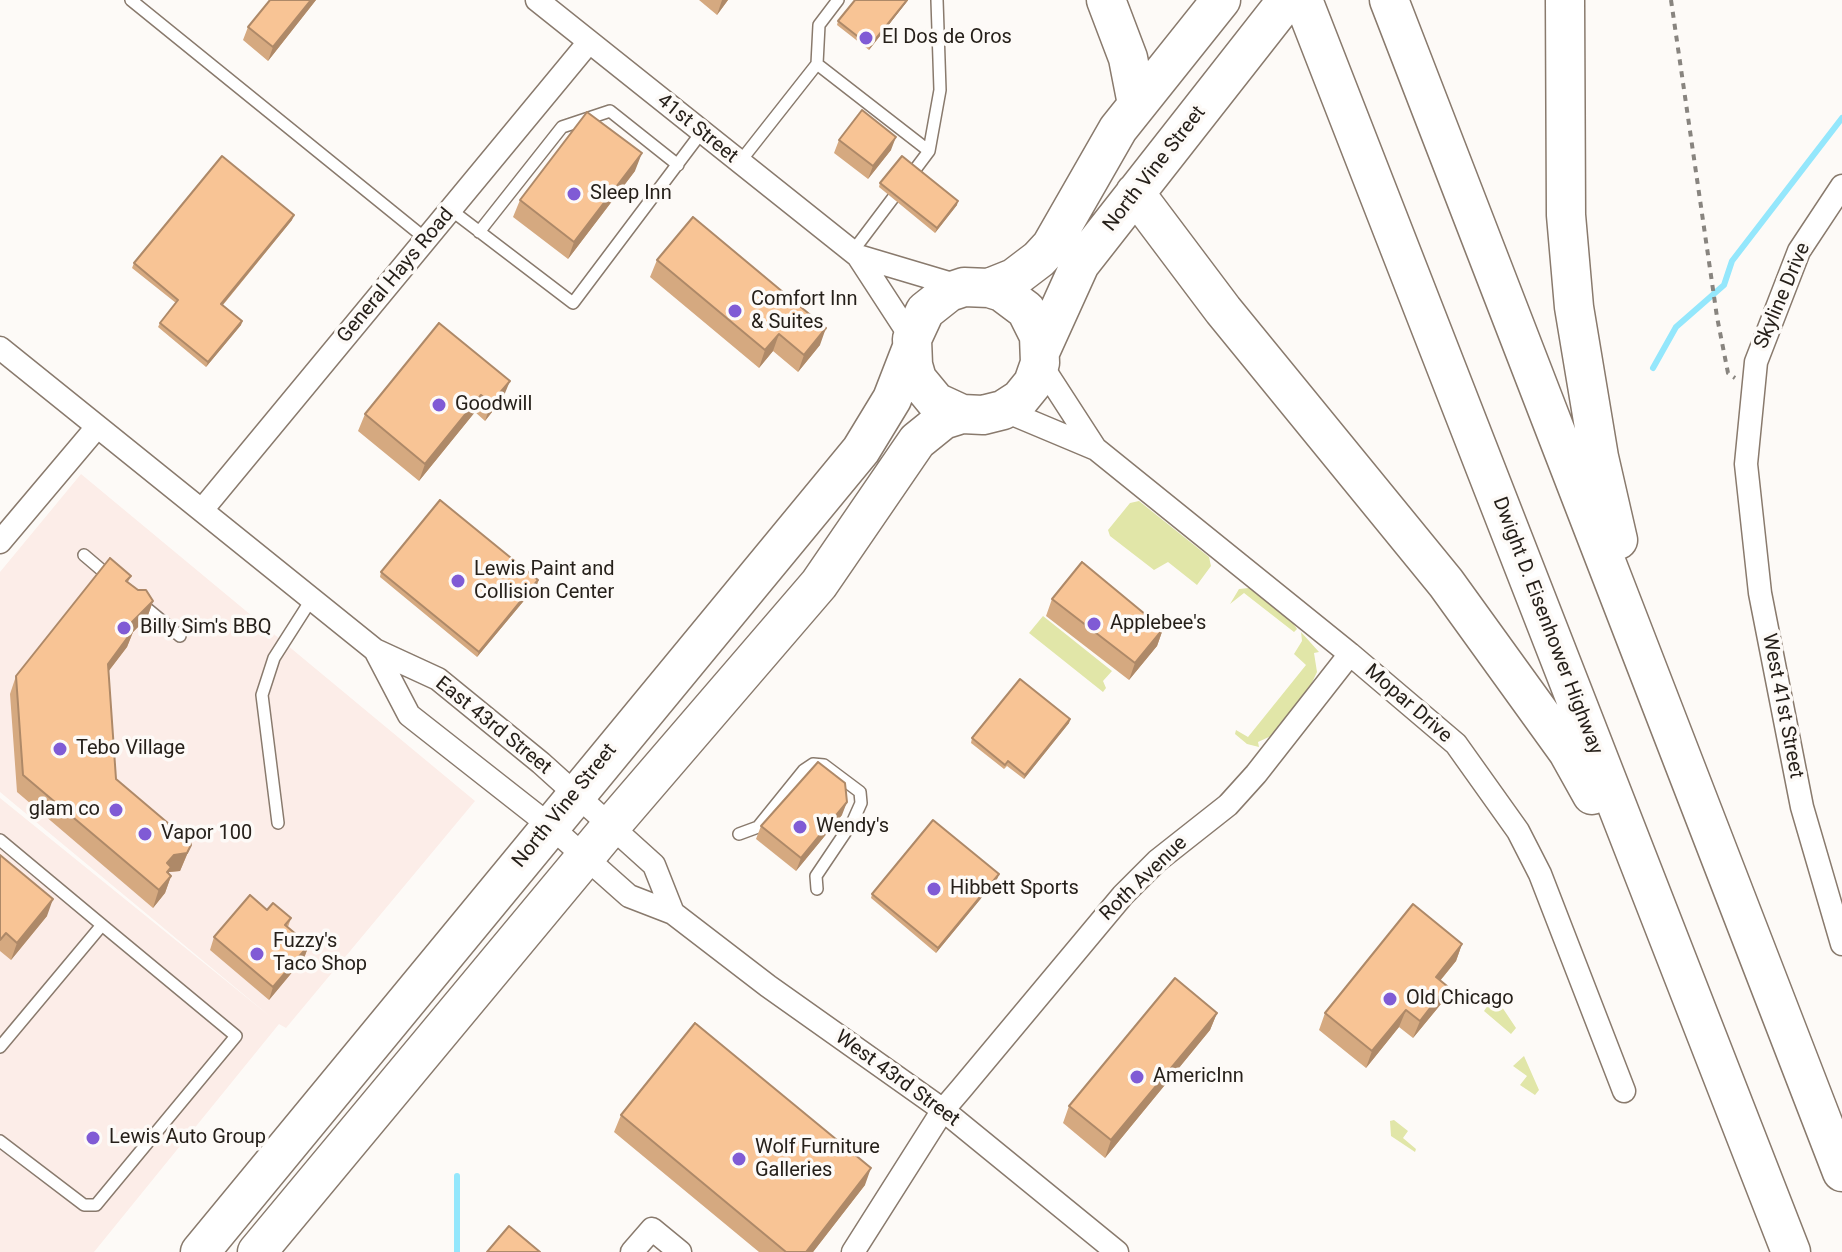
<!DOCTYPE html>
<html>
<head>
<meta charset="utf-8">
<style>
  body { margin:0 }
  canvas { display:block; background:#fdfaf7 }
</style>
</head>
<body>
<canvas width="1842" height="1252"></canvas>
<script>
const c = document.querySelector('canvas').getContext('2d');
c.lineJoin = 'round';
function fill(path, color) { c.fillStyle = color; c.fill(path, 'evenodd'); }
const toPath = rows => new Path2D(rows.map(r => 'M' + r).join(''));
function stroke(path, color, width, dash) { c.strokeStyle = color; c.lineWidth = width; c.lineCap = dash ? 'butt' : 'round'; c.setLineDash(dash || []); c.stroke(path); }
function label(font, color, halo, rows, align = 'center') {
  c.font = font + ' Roboto,sans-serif'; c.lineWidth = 7; c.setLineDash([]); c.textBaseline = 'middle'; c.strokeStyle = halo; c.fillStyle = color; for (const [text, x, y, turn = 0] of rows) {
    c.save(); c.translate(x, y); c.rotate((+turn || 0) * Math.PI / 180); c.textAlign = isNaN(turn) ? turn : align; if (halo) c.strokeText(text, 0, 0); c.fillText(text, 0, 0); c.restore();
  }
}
fill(toPath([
  [81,474,475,801,286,1028,279,1024,94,1252,0,1252,0,798,272,1018,0,792,0,572]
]), '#fcede8');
fill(toPath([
  [1139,501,1209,557,1211,566,1197,585,1168,562,1154,570,1110,536,1108,530,1130,503],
  [1249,588,1293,623,1297,629,1294,632,1244,593,1230,604,1239,589],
  [1043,616,1112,671,1103,681,1106,688,1103,692,1029,633],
  [1301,632,1319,652,1314,653,1317,672,1309,689,1271,736,1258,742,1259,747,1247,744,1235,734,1236,730,1248,737,1306,665,1294,654,1302,641],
  [1500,1004,1516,1028,1511,1034,1484,1011,1488,1005],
  [1524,1056,1539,1090,1535,1095,1520,1085,1527,1076,1513,1066],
  [1394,1120,1408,1131,1403,1138,1416,1149,1415,1152,1391,1136,1390,1121]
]), '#e1e6a8');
stroke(toPath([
  [1653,368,1676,327,1724,285,1732,261,1842,118],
  [457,1252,457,1176]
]), '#94e7fc', 6);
const lane = toPath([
  [131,0,426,239],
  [817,64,929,151],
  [739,163,817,64,819,25,838,0],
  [914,171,929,151,940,90,937,0],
  [451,210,573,303,701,133],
  [479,232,562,127,610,111,678,165],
  [853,251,893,198],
  [84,555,111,578],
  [139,602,180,636],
  [278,823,262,695,274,658,311,600],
  [739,834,758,827,804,770,813,764,824,765,860,792,861,803,853,821,816,876,817,889],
  [0,840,102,925,0,1047],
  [0,1141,84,1205,96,1205,236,1036,102,925]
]);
const street = toPath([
  [537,0,858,256,962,287],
  [1842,186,1799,251,1756,362,1746,464,1760,593,1802,807,1842,944],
  [858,256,912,339],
  [0,348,375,650,438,679,541,763,654,865,673,913],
  [1040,363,1095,448],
  [1003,410,1096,449,1350,654,1456,744,1518,831,1540,874,1624,1091],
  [202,510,589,42],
  [0,542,97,427],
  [375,650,409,715,549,825,629,896,673,913,768,986,943,1110,1117,1252],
  [632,1252,652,1229,680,1252],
  [853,1252,943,1110,961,1089,1123,895,1157,861,1228,805,1256,774,1350,654]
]);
const highway = toPath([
  [1106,0,1128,58,1137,104],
  [1303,0,1791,1252],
  [1389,0,1842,1172],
  [1565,0,1566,215,1574,307,1599,457,1618,540],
  [1135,193,1223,310,1446,583,1568,752,1592,795],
  [989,288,1002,292,1026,310,1039,336,1040,363,1033,383,1020,399,1003,410,983,415,962,414,936,402,917,379,913,365,912,339,925,311,949,292,964,287,989,288,1014,278,1039,259,1051,246,1118,129,1221,0],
  [1041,350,1080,264,1287,0],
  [200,1252,861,450,892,399,911,350],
  [257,1252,611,826,819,584,917,441,943,420,962,414]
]);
stroke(lane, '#897a6d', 14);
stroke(street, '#897a6d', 25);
stroke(highway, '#897a6d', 41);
stroke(toPath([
  [1671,0,1717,317,1728,373,1735,378]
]), '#88847f', 4, [6, 6]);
stroke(lane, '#fff', 11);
stroke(street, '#fff', 22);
stroke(highway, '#fff', 38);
fill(toPath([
  [270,0,316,0,268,61,243,40,248,27],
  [699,0,728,0,717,15],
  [855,0,908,0,869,50,837,25,838,21],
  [839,140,891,150,868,179,834,153],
  [635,171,568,259,513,217,520,200],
  [880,183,957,205,935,233,879,187],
  [292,220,223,305,242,321,241,325,206,367,158,327,160,323,176,303,132,268,134,263],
  [657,260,820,345,798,372,773,351,759,368,650,277],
  [439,323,503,398,485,421,475,412,419,481,358,431,365,414],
  [381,572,538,580,537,585,477,657,380,577],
  [131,576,128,582,153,601,147,618,133,632,127,647,108,672,116,779,167,827,191,845,180,871,169,872,169,874,171,876,165,893,153,908,17,792,10,694,16,676],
  [1052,599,1163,629,1157,646,1129,680,1046,616],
  [1070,719,1069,723,1024,779,1007,766,1004,769,971,743,972,738],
  [842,815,796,871,756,839,761,826],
  [0,855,47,916,11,960,0,951],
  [999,874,997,879,936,953,871,898,872,894],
  [267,910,291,918,288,927,309,945,304,958,269,1000,210,950,214,937],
  [1462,944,1456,961,1440,981,1441,1004,1413,1038,1399,1027,1366,1068,1319,1030,1325,1013],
  [1217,1013,1210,1030,1105,1158,1063,1123,1069,1106],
  [621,1115,865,1185,813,1252,759,1252,614,1132]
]), '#d5a980');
fill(toPath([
  [311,0,316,0,268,61,273,47],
  [722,0,728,0,717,15],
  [907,0,908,0,869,50,870,46],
  [896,137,891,150,868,179,873,166],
  [642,153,635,171,568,259,574,242],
  [958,201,957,205,935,233,937,228],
  [294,215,292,220,220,308,221,304],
  [242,321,241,325,206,367,208,362],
  [826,328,820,345,798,372,804,355],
  [779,334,773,351,759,368,765,350],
  [510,381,503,398,485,421,491,403],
  [481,395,475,412,419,481,425,464],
  [538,580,537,585,477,657,479,652],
  [153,601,147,618,133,632,127,647,101,681,108,664,128,626],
  [1163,629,1157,646,1129,680,1135,663],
  [1070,719,1069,723,1024,779,1025,775],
  [847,802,842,815,796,871,801,858],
  [191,845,180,871,169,872,166,883,171,876,165,893,153,908,167,863,174,855],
  [999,874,997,879,936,953,938,948],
  [53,899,47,916,11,960,17,943],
  [1462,944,1456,961,1429,994,1436,977],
  [309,945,304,958,269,1000,273,987],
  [1447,986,1441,1004,1413,1038,1420,1021],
  [1406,1010,1399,1027,1366,1068,1372,1051],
  [1217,1013,1210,1030,1105,1158,1111,1140],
  [871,1168,865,1185,813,1252,806,1252]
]), '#ae8968');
const building = toPath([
  [270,0,311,0,273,47,248,27,270,0],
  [855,0,907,0,870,46,838,21,855,0],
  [862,110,896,137,873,166,839,140,862,110],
  [587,112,642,153,574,242,520,200,587,112],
  [222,156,294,215,221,304,242,321,208,362,160,323,178,300,134,263,222,156],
  [902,156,958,201,937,228,880,183,902,156],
  [693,217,826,328,804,355,779,334,765,350,657,260,693,217],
  [439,323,510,381,491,403,481,395,425,464,365,414,439,323],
  [440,500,538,580,479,652,381,572,440,500],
  [110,558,131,576,126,581,138,590,146,590,153,601,128,626,133,630,108,664,116,779,169,824,166,827,177,836,189,839,191,845,187,853,174,855,167,863,171,867,167,872,171,876,159,890,23,775,16,676,110,558],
  [1082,562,1163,629,1135,663,1052,599,1082,562],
  [1020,679,1070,719,1025,775,1008,761,1005,765,972,738,1020,679],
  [818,762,845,783,847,802,801,858,761,826,818,762],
  [933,820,999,874,938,948,872,894,933,820],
  [0,855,53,899,17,943,6,933,0,940,0,855],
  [250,895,267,910,273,903,291,918,285,925,309,945,273,987,214,937,250,895],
  [1413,904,1462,944,1436,977,1447,986,1420,1021,1406,1010,1372,1051,1325,1013,1413,904],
  [1175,978,1217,1013,1111,1140,1069,1106,1175,978],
  [695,1023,871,1168,806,1252,786,1252,621,1115,695,1023],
  [509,1226,540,1252,487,1252,509,1226]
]);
fill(building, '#f8c495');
stroke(building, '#ae8968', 2);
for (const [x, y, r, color] of [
  [866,38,8,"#805bd5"],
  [574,194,8,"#805bd5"],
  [735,311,8,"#805bd5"],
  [439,405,8,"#805bd5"],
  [458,581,8,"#805bd5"],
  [1094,624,8,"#805bd5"],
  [124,628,8,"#805bd5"],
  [60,749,8,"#805bd5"],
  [116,810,8,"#805bd5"],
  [800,827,8,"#805bd5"],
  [145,834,8,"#805bd5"],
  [934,889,8,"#805bd5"],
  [257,954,8,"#805bd5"],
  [1390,999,8,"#805bd5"],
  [1137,1077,8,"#805bd5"],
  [93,1138,8,"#805bd5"],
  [739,1159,8,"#805bd5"]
]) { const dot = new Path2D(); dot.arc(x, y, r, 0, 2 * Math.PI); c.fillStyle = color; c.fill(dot); stroke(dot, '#fdfaf7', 3); }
label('20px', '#26201a', '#fdfaf7', [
  ["El Dos de Oros",882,38],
  ["Sleep Inn",590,194],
  ["Comfort Inn",751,300],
  ["& Suites",751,323],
  ["Goodwill",455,405],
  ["Lewis Paint and",474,570],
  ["Collision Center",474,593],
  ["Applebee's",1110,624],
  ["Billy Sim's BBQ",140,628],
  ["Tebo Village",76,749],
  ["glam co",100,810,"right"],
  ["Wendy's",816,827],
  ["Vapor 100",161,834],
  ["Hibbett Sports",950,889],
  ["Fuzzy's",273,942],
  ["Taco Shop",273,965],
  ["Old Chicago",1406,999],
  ["AmericInn",1153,1077],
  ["Lewis Auto Group",109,1138],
  ["Wolf Furniture",755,1148],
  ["Galleries",755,1171]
], 'left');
label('20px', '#26201a', '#fdfaf7', [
  ["41st Street",697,129,39],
  ["North Vine Street",1155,169,-52],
  ["General Hays Road",396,276,-50],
  ["Skyline Drive",1783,296,-67],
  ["Dwight D. Eisenhower Highway",1547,626,69],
  ["Mopar Drive",1408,704,41],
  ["West 41st Street",1782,706,79],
  ["East 43rd Street",493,726,39],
  ["North Vine Street",565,806,-51],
  ["Roth Avenue",1144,879,-44],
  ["West 43rd Street",897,1079,36]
]);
</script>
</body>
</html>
